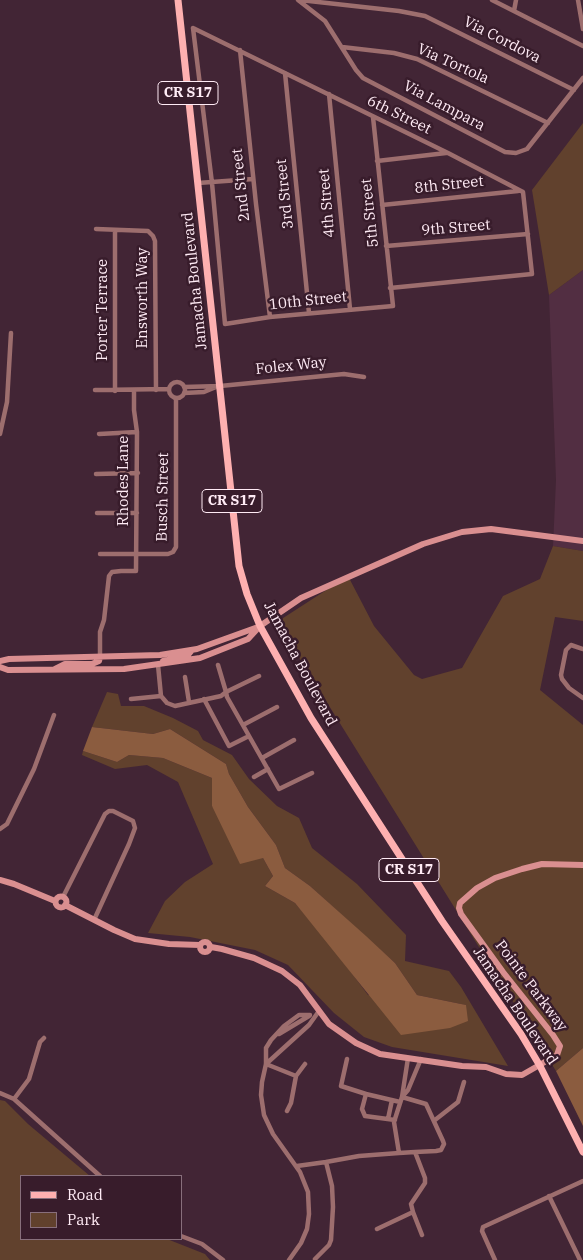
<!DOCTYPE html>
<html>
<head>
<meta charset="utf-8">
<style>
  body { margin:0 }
  #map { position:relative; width:583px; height:1260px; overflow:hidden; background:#422535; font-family:"IBM Plex Serif",serif }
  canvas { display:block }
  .legend { position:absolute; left:20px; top:1175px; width:162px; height:65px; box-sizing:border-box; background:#381c2b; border:1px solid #886f7c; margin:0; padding:6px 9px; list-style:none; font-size:15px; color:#ffebf5 }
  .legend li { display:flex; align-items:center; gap:10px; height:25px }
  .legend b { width:25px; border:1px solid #886f7c }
</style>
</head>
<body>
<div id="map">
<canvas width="583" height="1260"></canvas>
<ul class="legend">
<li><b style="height:6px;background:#feb0b0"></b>Road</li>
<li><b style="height:14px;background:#61412d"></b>Park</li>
</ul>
</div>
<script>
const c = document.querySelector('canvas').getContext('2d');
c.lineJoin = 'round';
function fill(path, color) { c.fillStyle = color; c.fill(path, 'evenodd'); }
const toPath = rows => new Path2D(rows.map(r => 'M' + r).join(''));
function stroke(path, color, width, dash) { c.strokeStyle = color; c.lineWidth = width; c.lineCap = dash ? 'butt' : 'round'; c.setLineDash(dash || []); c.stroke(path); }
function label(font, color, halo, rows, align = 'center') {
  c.font = font + ' "IBM Plex Serif",serif'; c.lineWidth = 5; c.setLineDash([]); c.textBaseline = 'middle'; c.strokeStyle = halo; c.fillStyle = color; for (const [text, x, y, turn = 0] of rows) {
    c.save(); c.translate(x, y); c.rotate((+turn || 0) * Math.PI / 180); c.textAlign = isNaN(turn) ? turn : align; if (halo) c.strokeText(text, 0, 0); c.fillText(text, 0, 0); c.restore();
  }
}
fill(toPath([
  [583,270,583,551,553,546,556,480,549,295]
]), '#522e42');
fill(toPath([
  [583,123,583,270,549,295,532,190],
  [553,546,583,551,583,621,555,617,540,690,583,725,583,1048,556,1071,277,622,348,576,374,626,414,675,422,679,462,668,503,596,540,579],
  [107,692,118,694,121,706,144,706,173,718,198,731,203,740,232,755,249,779,277,806,299,818,312,848,357,884,406,935,405,961,449,971,461,987,508,1066,392,1047,364,1037,334,1013,288,965,255,950,190,937,148,933,165,901,185,882,213,864,178,782,147,765,115,769,82,755,83,751,117,762,129,755,163,758,212,778,212,806,263,858,273,876,265,886,295,903,333,948,368,995,466,1005,417,995,395,963,310,886,285,868,276,845,248,807,229,774,226,764,170,729,153,734,92,727],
  [0,1100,5,1101,28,1124,90,1176,21,1176,21,1239,167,1239,205,1254,210,1260,0,1260]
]), '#61412d');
fill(toPath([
  [92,727,153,734,170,729,226,764,229,774,248,807,276,845,285,868,310,886,366,936,395,963,417,995,466,1005,468,1021,450,1028,401,1035,295,903,265,886,273,876,263,858,240,864,212,806,212,778,163,758,129,755,117,762,83,751],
  [583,1048,583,1126,556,1071]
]), '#8b5c3f');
stroke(toPath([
  [298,0,325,21,356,70,363,78,505,152,516,153,527,149,583,78],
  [300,0,399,11,425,16,574,90],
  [492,0,583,46],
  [578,0,583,29],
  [514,11,516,0],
  [193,28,212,183,225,324,270,317,393,306,373,117],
  [193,28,448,153,523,192,532,274,390,288],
  [342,47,394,53,417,59,548,123],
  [240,50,256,204,270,317],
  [285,73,309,313],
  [329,94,350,309],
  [377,161,446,153],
  [198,183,253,179],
  [382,205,518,191],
  [96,229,148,231,153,236,155,241,156,390],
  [115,230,115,391],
  [386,246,528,234],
  '169 390a8 8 0 1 1 16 0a8 8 0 1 1-16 0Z',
  [184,387,220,386,344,374,364,377],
  [95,390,169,389],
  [184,393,204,392,216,387],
  [0,434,7,402,11,333],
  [99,434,137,432],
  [96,474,138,473],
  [97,513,137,513],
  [100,554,168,554,173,552,176,547,176,398],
  [583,649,571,645,566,650,561,675,562,679,569,688,583,698],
  [100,657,100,632,104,620,109,576,112,572,121,571,136,571,137,432,134,410,134,391],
  [158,665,161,696,167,703,175,706,221,696,226,692,227,697,279,789,312,773],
  [218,665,226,692,259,676],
  [185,677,189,702],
  [131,699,161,696],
  [204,699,229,746,249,736],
  [243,725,277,707],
  [262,758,294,740],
  [254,777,268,769],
  [0,829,7,824,34,769,54,715],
  [63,897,105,814,109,811,113,811,133,821,135,828,129,844,94,920],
  [279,1034,309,1016],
  [408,1058,402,1097,408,1090,421,1059],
  [347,1059,341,1086,366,1094,362,1109,365,1116,395,1120],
  [266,1064,309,1025,319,1011],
  [266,1064,296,1076],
  [0,1093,14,1099,100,1176],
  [366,1094,400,1102],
  [14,1099,29,1079,40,1042,44,1038],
  [287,1111,291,1103,296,1076,305,1064],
  [388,1119,392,1100],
  [435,1120,458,1102,464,1082],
  [326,1162,359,1156,399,1153,415,1152,436,1151,441,1150,444,1144,443,1141,426,1104,402,1097,394,1122,399,1153],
  [297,1166,326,1162,332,1186,333,1207,331,1240,329,1245,315,1259],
  [549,1196,580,1260],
  [413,1212,411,1204,425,1183,425,1178,415,1152],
  [377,1229,413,1212,422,1235],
  [181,1236,202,1244,223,1260],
  [289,1260,301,1243,307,1229,309,1214,308,1192,300,1172,273,1134,264,1115,261,1095,262,1082,266,1064,266,1048,271,1040,284,1026,299,1015,310,1015],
  [495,1260,482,1231,483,1227,583,1181]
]), '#9d6e6e', 4.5);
stroke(toPath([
  [0,661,9,659,160,655,197,649,258,627],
  [163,661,187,656,192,650],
  [0,667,8,670,124,669,200,658,248,639,260,626,301,598,423,544,462,532,491,529,583,541],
  [55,669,65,664,92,664,99,661,100,657],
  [0,880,14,884,55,901],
  '55.5 902a5.5 5.5 0 1 1 11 0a5.5 5.5 0 1 1-11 0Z',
  [65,905,114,930,135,939,169,944,200,945],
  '200 947a5 5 0 1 1 10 0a5 5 0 1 1-10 0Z',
  [211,947,222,949,254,958,282,971,300,985,329,1024,356,1043,380,1054,462,1066,486,1067,506,1074,522,1075,557,1055,560,1046,553,1035,503,972,461,914,459,908,460,903,477,888,495,878,522,869,542,864,583,865]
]), '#da8f90', 6);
stroke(toPath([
  [178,0,239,566,247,594,260,626,311,718,442,921,521,1034,540,1066,583,1152]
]), '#feb0b0', 7);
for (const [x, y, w] of [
  [188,93,60],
  [232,501,60],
  [409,870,60]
]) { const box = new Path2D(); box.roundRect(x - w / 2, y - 11.5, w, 23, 4); c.fillStyle = '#381c2b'; c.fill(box); stroke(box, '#ffebf5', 1); }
label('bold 14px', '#ffebf5', null, [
  ["CR S17",188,93],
  ["CR S17",232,501],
  ["CR S17",409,870]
]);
label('15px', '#ffebf5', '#381c2b', [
  ["Via Cordova",502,40,27],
  ["Via Tortola",453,64,24],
  ["Via Lampara",444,106,28],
  ["6th Street",399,115,26],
  ["2nd Street",241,185,-96],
  ["8th Street",449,185,-6],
  ["3rd Street",285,194,-96],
  ["4th Street",327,203,-95],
  ["5th Street",370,213,-96],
  ["9th Street",456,228,-5],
  ["Jamacha Boulevard",195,281,-96],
  ["Ensworth Way",143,298,-90],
  ["10th Street",308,301,-6],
  ["Porter Terrace",103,310,-90],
  ["Folex Way",291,366,-6],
  ["Rhodes Lane",124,481,-90],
  ["Busch Street",163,497,-89],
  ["Jamacha Boulevard",300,664,62],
  ["Pointe Parkway",531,986,53],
  ["Jamacha Boulevard",515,1006,56]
]);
</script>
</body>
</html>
